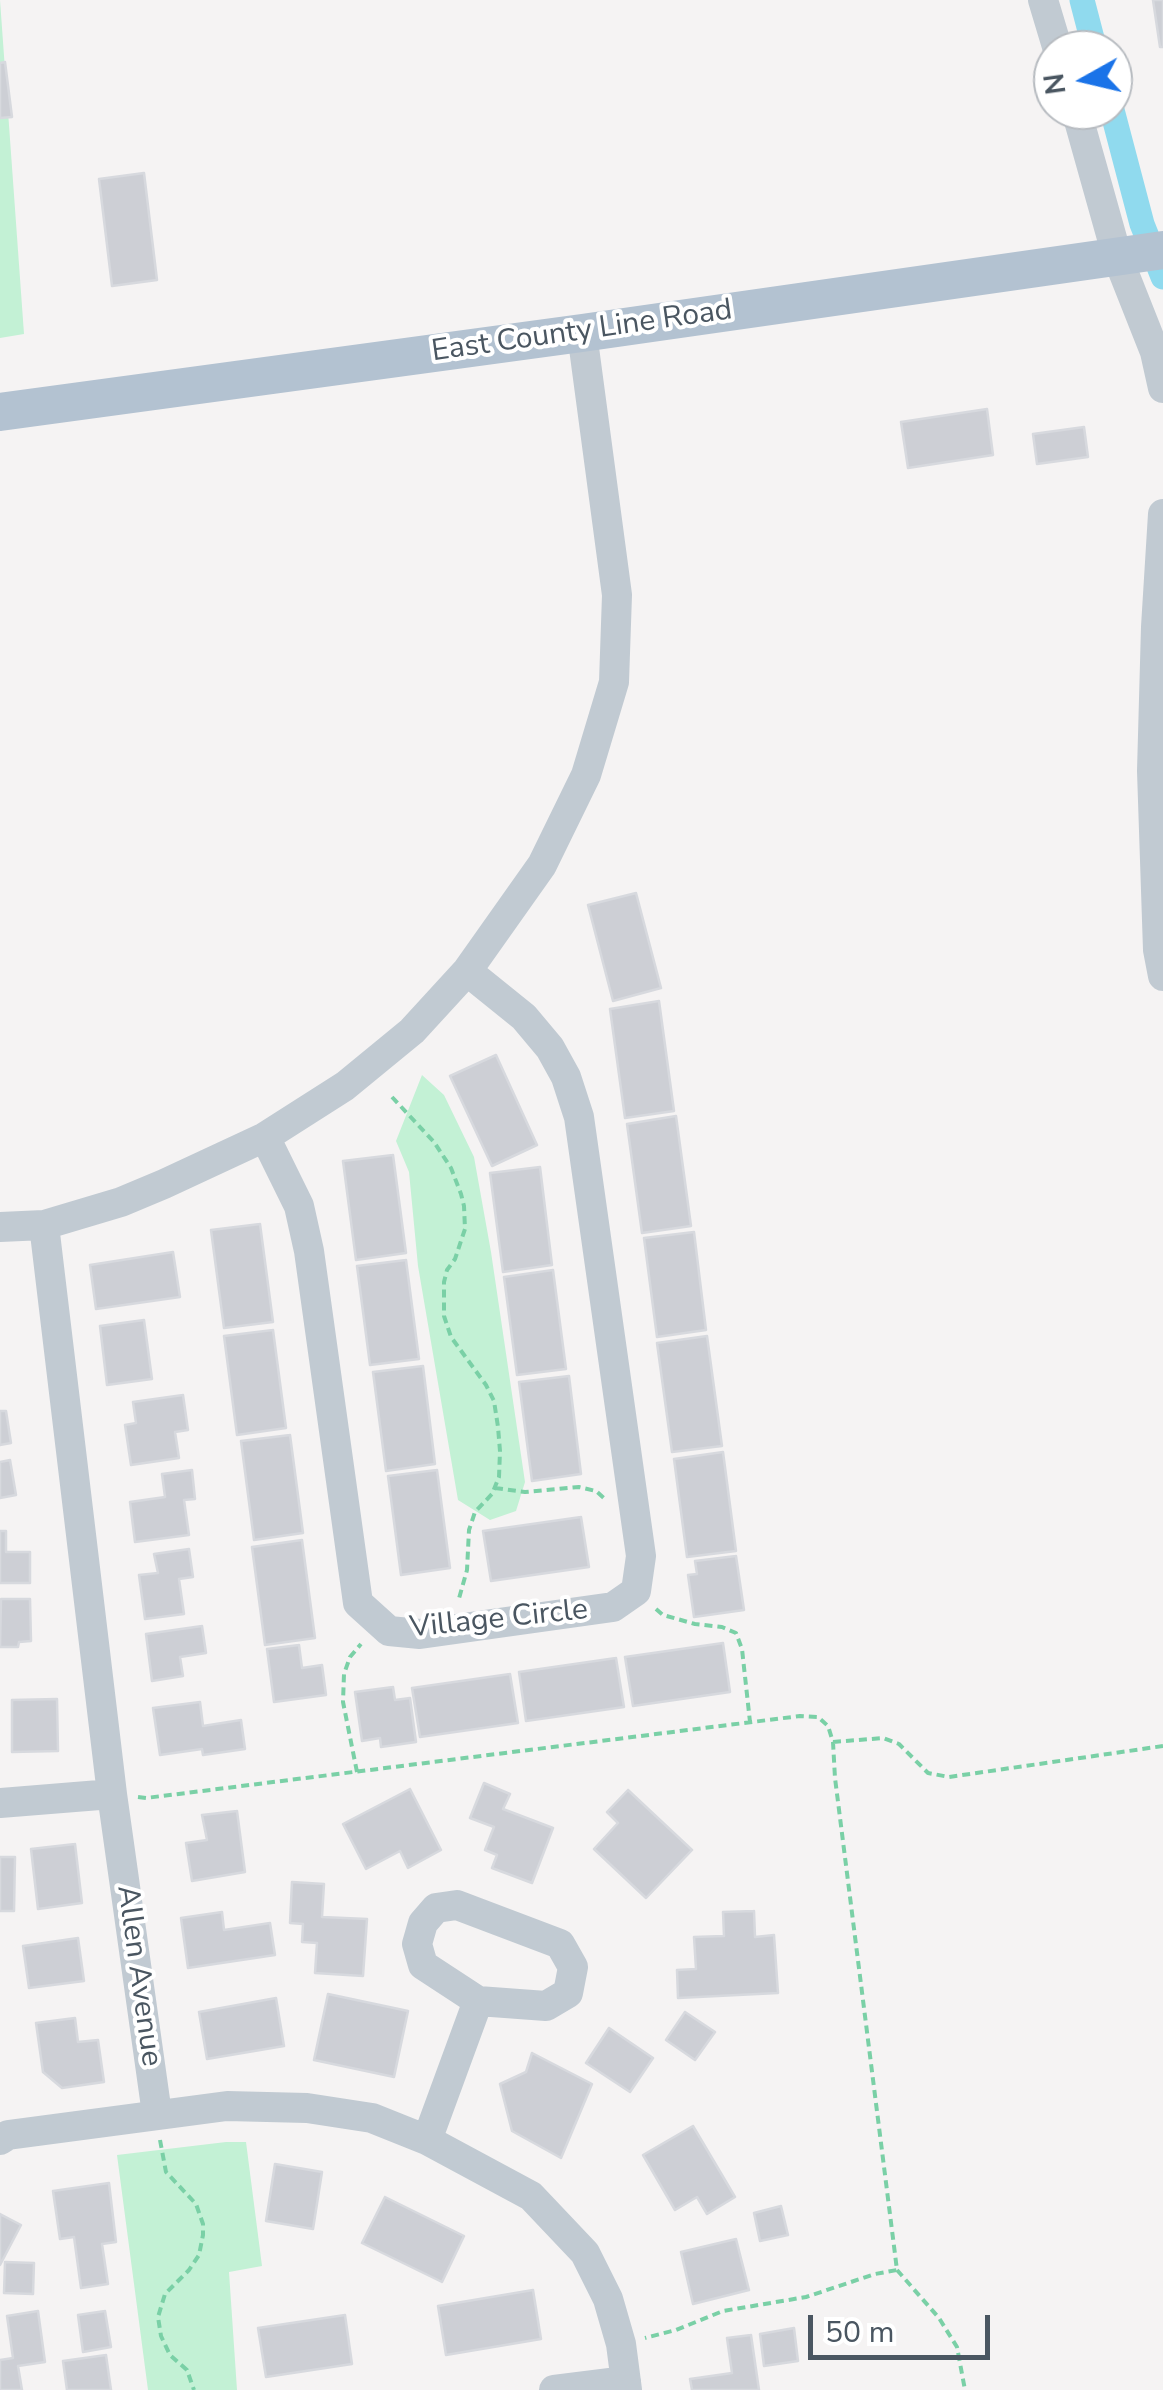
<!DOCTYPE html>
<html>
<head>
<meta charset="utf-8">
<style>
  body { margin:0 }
  #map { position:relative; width:1163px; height:2390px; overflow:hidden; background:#f5f3f3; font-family:"Nunito Sans",sans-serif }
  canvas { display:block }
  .north { position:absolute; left:1033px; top:30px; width:100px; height:100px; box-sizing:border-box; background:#fff; border:2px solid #b7bbc0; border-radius:50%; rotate:262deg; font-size:28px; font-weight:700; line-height:40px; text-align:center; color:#4a5661 }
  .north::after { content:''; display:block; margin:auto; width:35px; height:45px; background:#1a73e8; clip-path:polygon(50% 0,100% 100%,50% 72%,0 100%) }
  .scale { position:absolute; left:808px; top:2315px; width:182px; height:45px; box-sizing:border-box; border:5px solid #4a5661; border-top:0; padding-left:12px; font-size:30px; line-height:35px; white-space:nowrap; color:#4a5661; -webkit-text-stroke:8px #fff; paint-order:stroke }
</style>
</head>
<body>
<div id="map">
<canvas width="1163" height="2390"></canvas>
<div class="north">N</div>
<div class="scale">50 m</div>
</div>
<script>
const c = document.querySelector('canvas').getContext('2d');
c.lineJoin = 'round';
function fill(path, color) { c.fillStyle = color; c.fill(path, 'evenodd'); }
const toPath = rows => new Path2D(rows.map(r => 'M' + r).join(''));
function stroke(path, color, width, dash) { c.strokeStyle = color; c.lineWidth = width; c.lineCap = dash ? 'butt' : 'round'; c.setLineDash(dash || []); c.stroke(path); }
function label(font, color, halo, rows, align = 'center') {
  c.font = font + ' "Nunito Sans",sans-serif'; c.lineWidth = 8; c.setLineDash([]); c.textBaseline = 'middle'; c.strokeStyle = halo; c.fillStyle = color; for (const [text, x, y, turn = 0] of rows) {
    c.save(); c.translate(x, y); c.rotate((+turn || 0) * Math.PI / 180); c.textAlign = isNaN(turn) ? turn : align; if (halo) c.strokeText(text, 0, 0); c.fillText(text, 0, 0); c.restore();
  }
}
fill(toPath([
  [0,0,24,334,0,338],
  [422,1075,444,1095,474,1157,491,1252,525,1482,516,1511,490,1520,458,1500,418,1266,409,1172,396,1141],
  [226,2142,246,2142,262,2266,229,2272,237,2390,148,2390,117,2155]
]), '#c3f1d5');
stroke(toPath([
  [1082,0,1095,50],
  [1112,110,1142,224,1163,277]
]), '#90daee', 25);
const building = toPath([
  [1153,0,1163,0,1163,47,1160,47,1153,0],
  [5,62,12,117,0,118,0,63,5,62],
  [144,173,157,280,112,286,99,179,144,173],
  [987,409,993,455,908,468,901,422,987,409],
  [1084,427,1088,457,1037,464,1033,434,1084,427],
  [636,893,661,988,613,1001,588,905,636,893],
  [659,1001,674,1111,625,1118,610,1009,659,1001],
  [496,1055,537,1145,492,1166,450,1076,496,1055],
  [676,1116,691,1226,642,1233,627,1124,676,1116],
  [393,1155,406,1253,356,1260,343,1161,393,1155],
  [540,1167,552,1265,503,1272,490,1173,540,1167],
  [260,1224,273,1322,224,1328,211,1230,260,1224],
  [694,1232,706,1330,657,1337,644,1238,694,1232],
  [173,1252,180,1297,96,1309,90,1265,173,1252],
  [406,1260,419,1359,370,1365,357,1266,406,1260],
  [553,1270,566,1369,517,1375,504,1277,553,1270],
  [144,1320,152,1379,107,1385,100,1326,144,1320],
  [273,1330,286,1428,237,1435,224,1336,273,1330],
  [707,1336,722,1446,672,1452,657,1343,707,1336],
  [423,1366,435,1464,386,1471,373,1372,423,1366],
  [569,1376,581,1474,532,1481,519,1382,569,1376],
  [183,1395,188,1430,175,1432,179,1458,131,1465,125,1425,136,1423,133,1402,183,1395],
  [0,1411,6,1411,11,1443,0,1445,0,1411],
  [290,1435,303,1533,254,1540,241,1441,290,1435],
  [723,1452,736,1551,687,1557,674,1459,723,1452],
  [10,1460,16,1495,0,1498,0,1462,10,1460],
  [192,1470,195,1499,184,1500,189,1535,135,1542,130,1502,165,1497,162,1474,192,1470],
  [437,1470,450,1568,401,1575,388,1476,437,1470],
  [581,1517,589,1567,491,1581,483,1531,581,1517],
  [0,1531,6,1531,6,1552,30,1552,30,1583,0,1583,0,1531],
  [302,1540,315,1638,265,1645,252,1547,302,1540],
  [189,1549,193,1577,179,1579,184,1614,145,1619,139,1575,158,1573,154,1554,189,1549],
  [736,1556,744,1610,694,1617,688,1575,697,1574,695,1561,736,1556],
  [1,1599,30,1599,31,1641,19,1642,18,1647,0,1647,1,1599],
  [202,1626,206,1653,180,1657,183,1676,152,1681,146,1634,202,1626],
  [723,1643,730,1692,633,1706,625,1657,723,1643],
  [299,1645,302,1668,322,1665,326,1695,274,1702,267,1649,299,1645],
  [616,1658,624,1707,526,1721,519,1672,616,1658],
  [510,1674,518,1723,420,1737,412,1688,510,1674],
  [393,1687,395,1700,410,1698,416,1742,381,1747,380,1738,362,1741,355,1692,393,1687],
  [57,1699,58,1751,12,1752,12,1700,57,1699],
  [200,1702,203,1726,241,1720,245,1749,203,1755,202,1749,160,1755,153,1708,200,1702],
  [484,1783,510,1794,503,1809,553,1828,532,1883,492,1868,497,1855,485,1850,494,1827,470,1818,484,1783],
  [410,1789,441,1850,408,1868,400,1851,366,1869,343,1824,410,1789],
  [628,1790,692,1850,646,1898,594,1849,618,1823,607,1812,628,1790],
  [237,1811,245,1872,192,1881,186,1843,207,1840,202,1815,237,1811],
  [75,1844,82,1903,38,1909,31,1849,75,1844],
  [0,1857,15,1857,14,1911,0,1911,0,1857],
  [292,1882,324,1884,322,1917,367,1919,363,1976,315,1973,317,1943,302,1942,303,1924,290,1923,292,1882],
  [754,1911,755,1937,774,1935,778,1993,678,1998,677,1970,696,1969,694,1937,724,1936,723,1912,754,1911],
  [222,1912,224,1930,270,1923,275,1955,188,1968,181,1918,222,1912],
  [78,1938,84,1981,29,1988,23,1946,78,1938],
  [328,1994,408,2011,394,2077,314,2060,328,1994],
  [276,1998,284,2046,207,2059,199,2012,276,1998],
  [685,2012,715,2032,695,2060,666,2040,685,2012],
  [75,2018,78,2042,98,2040,104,2082,62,2088,43,2072,36,2023,75,2018],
  [609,2028,653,2058,630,2092,586,2063,609,2028],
  [532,2053,592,2084,561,2158,512,2131,500,2084,526,2072,532,2053],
  [693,2126,735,2197,707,2214,697,2197,675,2210,643,2155,693,2126],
  [275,2164,322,2172,313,2229,266,2221,275,2164],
  [109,2183,116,2242,102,2244,108,2284,81,2288,74,2237,60,2239,53,2191,109,2183],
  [385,2197,464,2236,442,2282,362,2243,385,2197],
  [781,2206,788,2235,760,2241,754,2213,781,2206],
  [0,2214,21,2225,0,2265,0,2214],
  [736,2239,749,2290,693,2304,681,2252,736,2239],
  [5,2262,34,2263,33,2294,4,2293,5,2262],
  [533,2290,541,2339,446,2355,438,2306,533,2290],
  [38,2311,45,2362,18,2366,22,2390,0,2390,0,2360,13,2358,7,2316,38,2311],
  [105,2311,111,2347,83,2352,78,2315,105,2311],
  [345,2315,352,2364,266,2377,258,2328,345,2315],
  [794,2328,798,2361,764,2366,760,2334,794,2328],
  [751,2335,759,2390,692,2390,690,2379,732,2373,727,2338,751,2335],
  [106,2355,111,2390,67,2390,63,2361,106,2355]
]);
fill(building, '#cdcfd5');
stroke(building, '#d7d9de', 2.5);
stroke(toPath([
  [392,1097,434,1142,451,1168,461,1194,464,1206,465,1229,455,1259,447,1270,444,1282,444,1316,451,1337,486,1385,494,1401,498,1427,500,1451,499,1477,492,1494,475,1512,469,1530,467,1570,458,1602],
  [495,1488,525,1492,579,1487,596,1491,605,1499],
  [656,1609,663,1615,695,1624,722,1627,736,1633,742,1649,750,1722],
  [833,1742,883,1738,899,1744,928,1773,949,1777,1163,1746],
  [357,1772,343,1702,344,1674,350,1657,361,1644],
  [138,1797,146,1798,800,1716,818,1717,828,1726,833,1742,835,1778,897,2270,875,2274,806,2297,723,2311,676,2330,645,2338],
  [160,2140,166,2172,196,2204,203,2224,203,2235,199,2255,189,2270,165,2294,158,2317,161,2336,170,2355,187,2370,194,2390],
  [897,2270,939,2318,957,2347,965,2390]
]), '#7ad0a6', 4, [8, 5]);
stroke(toPath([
  [1043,0,1058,50],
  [1076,110,1117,256,1155,352,1163,388],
  [1163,514,1156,627,1152,771,1158,950,1163,976],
  [265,1137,299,1206,309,1251,358,1603,389,1631,420,1634,613,1607,636,1591,641,1556,579,1117,566,1077,550,1048,524,1017,467,971],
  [44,1225,112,1794,157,2114],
  [0,1227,44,1225,121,1202,164,1184,265,1137,345,1086,412,1031,467,971,542,865,586,775,614,682,617,595,582,333],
  [0,1803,112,1794],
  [0,2140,8,2135,227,2106,307,2108,372,2118,427,2140,531,2196,585,2253,608,2299,621,2344,627,2390],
  [427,2140,478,2001,546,2006,568,1993,573,1967,560,1944,457,1905,436,1908,423,1923,417,1944,423,1965,478,2001],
  [554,2390,626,2381]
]), '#c1cad2', 30);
stroke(toPath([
  [0,412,582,333,1163,250]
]), '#b3c2d1', 38);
label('30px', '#4a5661', '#fff', [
  ["East County Line Road",582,332,-8],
  ["Village Circle",499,1620,-6],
  ["Allen Avenue",138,1976,82]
]);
</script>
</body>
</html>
